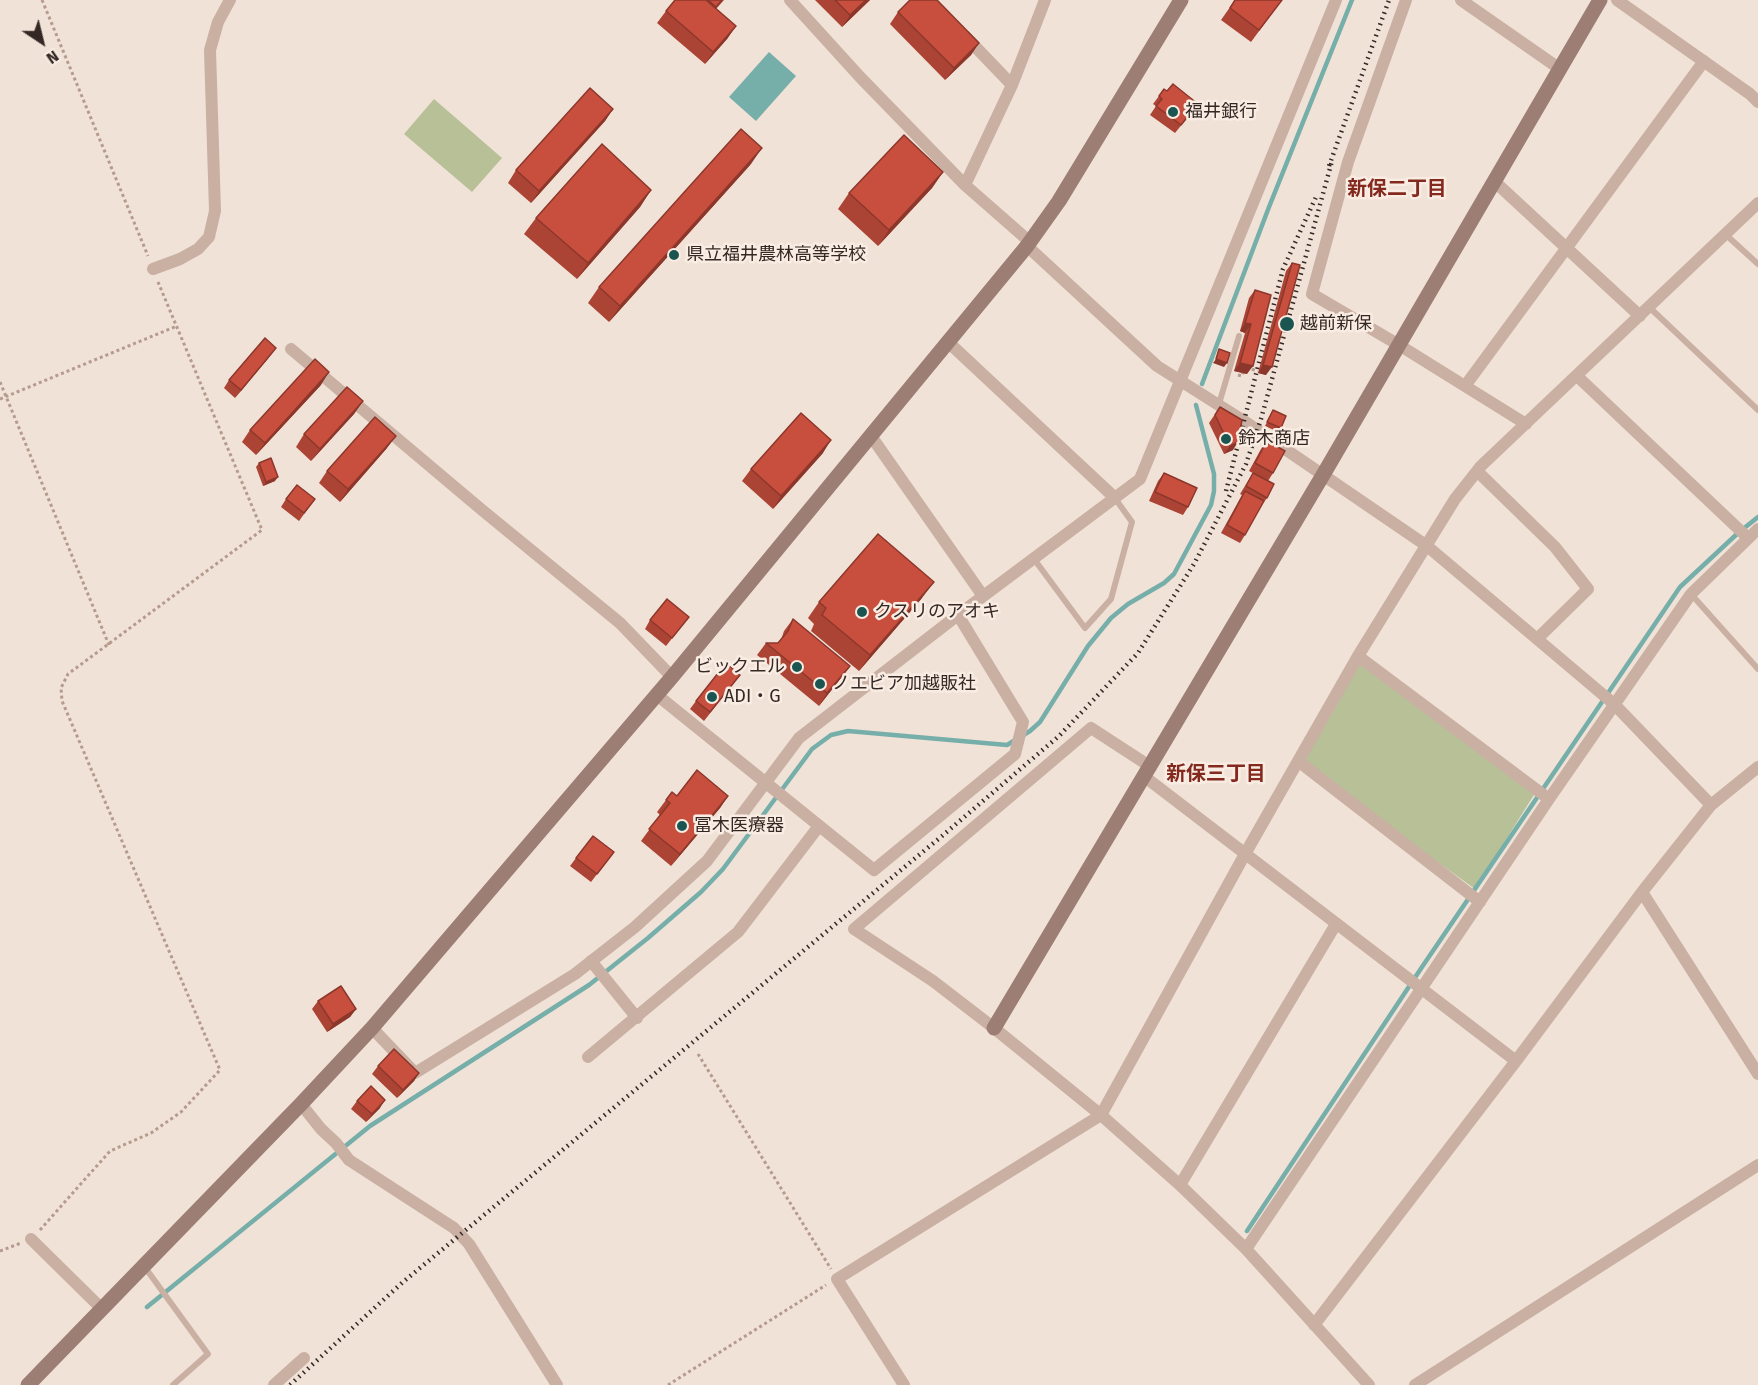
<!DOCTYPE html>
<html>
<head>
<meta charset="utf-8">
<style>
  body { margin:0 }
  #map { position:relative; width:1758px; height:1385px; overflow:hidden; background:#f1e2d7; font-family:"Fira Sans",sans-serif }
  canvas { display:block }
  .north { position:absolute; left:12px; top:12px; width:60px; height:60px; -webkit-text-stroke:4px #f9ece3; paint-order:stroke; rotate:145deg; font-size:16px; font-weight:700; line-height:24px; text-align:center; color:#342825 }
  .north::after { content:''; display:block; margin:auto; width:21px; height:27px; background:#342825; clip-path:polygon(50% 0,100% 100%,50% 72%,0 100%) }
</style>
</head>
<body>
<div id="map">
<canvas width="1758" height="1385"></canvas>
<div class="north">N</div>
</div>
<script>
const c = document.querySelector('canvas').getContext('2d');
c.lineJoin = 'round';
function fill(path, color) { c.fillStyle = color; c.fill(path, 'evenodd'); }
const toPath = rows => new Path2D(rows.map(r => 'M' + r).join(''));
function stroke(path, color, width, dash) { c.strokeStyle = color; c.lineWidth = width; c.lineCap = dash ? 'butt' : 'round'; c.setLineDash(dash || []); c.stroke(path); }
function label(font, color, halo, rows, align = 'center') {
  c.font = font + ' "Fira Sans","Noto Sans JP",sans-serif'; c.lineWidth = 5; c.setLineDash([]); c.textBaseline = 'middle'; c.strokeStyle = halo; c.fillStyle = color; for (const [text, x, y, turn = 0] of rows) {
    c.save(); c.translate(x, y); c.rotate((+turn || 0) * Math.PI / 180); c.textAlign = isNaN(turn) ? turn : align; if (halo) c.strokeText(text, 0, 0); c.fillText(text, 0, 0); c.restore();
  }
}
fill(toPath([
  [434,99,502,158,472,192,404,134],
  [1356,660,1537,790,1475,889,1298,761]
]), '#b7c097');
fill(toPath([
  [769,52,796,76,756,121,729,97]
]), '#76aeaa');
stroke(toPath([
  [1202,384,1269,207,1352,0],
  [1247,1231,1422,967,1680,587,1738,533,1758,517],
  [147,1307,370,1126,589,985,648,938,701,892,723,869,812,749,831,735,848,731,1007,745,1030,731,1040,722,1088,646,1111,618,1128,604,1164,583,1174,574,1211,505,1214,491,1214,474,1196,405]
]), '#76aeaa', 4.5);
stroke(toPath([
  [42,0,148,256],
  [1252,364,1251,369,1258,371],
  [1238,375,1242,376,1243,373],
  [0,382,109,645],
  [0,399,177,326],
  [698,1054,831,1269],
  [40,1230,110,1151,151,1133,181,1112,220,1070,62,701,61,688,68,674,262,530,158,282],
  [0,1251,21,1243],
  [668,1385,826,1285]
]), '#b59a8d', 3, [3, 3]);
stroke(toPath([
  [1725,234,1758,264],
  [1649,307,1758,410],
  [1219,404,1239,336],
  [1034,559,1085,628,1111,599,1132,522,1114,497],
  [1691,594,1758,669],
  [144,1266,208,1354,173,1385]
]), '#c9b0a3', 6);
stroke(toPath([
  [790,0,860,77,965,185,1030,242],
  [1406,0,1348,162,1312,294,1399,345,1526,424],
  [1461,0,1560,69],
  [1617,0,1750,94,1758,102],
  [965,36,1012,85],
  [1494,181,1640,316],
  [965,185,1012,85,1045,0],
  [1027,246,1157,366,1244,421,1427,546,1614,704,1711,805],
  [153,269,180,259,198,249,209,237,215,211,210,50,218,22,230,0],
  [947,341,1114,497],
  [291,349,482,510,620,623,672,677],
  [1577,376,1747,537],
  [1465,386,1704,61],
  [871,436,983,596],
  [1477,471,1555,547,1588,589,1537,639],
  [1358,656,1549,799],
  [657,695,874,870,1015,754,1023,722,958,615],
  [1298,761,1480,902],
  [1151,767,1091,728,854,929,933,981,994,1028,1101,1115,1180,1185,1246,1249,1369,1385],
  [1145,777,1516,1061],
  [1642,892,1758,1074],
  [591,961,637,1018],
  [372,1028,415,1073,575,974,635,927,707,861,799,738,958,615,1140,479,1336,0],
  [588,1057,738,932,819,826],
  [301,1104,321,1129,336,1143,349,1160,454,1228,469,1244,557,1385],
  [1180,1185,1336,924],
  [31,1239,102,1309],
  [1246,1249,1549,799,1691,594,1758,529],
  [1314,1325,1516,1061,1642,892,1711,805,1758,767],
  [274,1385,304,1358],
  [904,1385,837,1279,1101,1115,1245,854,1358,656,1455,499,1481,466,1758,203],
  [1415,1385,1758,1165]
]), '#c9b0a3', 12);
stroke(toPath([
  [994,1028,1323,475,1600,0],
  [28,1385,301,1104,372,1028,672,677,1027,246,1059,201,1181,0]
]), '#9c7e75', 15);
stroke(toPath([
  [1329,166,1389,0],
  [1226,491,1283,269,1316,197],
  [290,1385,403,1282,942,836,1059,736,1138,653,1194,564,1246,464,1261,419,1332,161]
]), '#342825', 4.5, [1.5, 4.5]);
fill(toPath([
  [675,0,724,0,716,9,736,26,727,39,705,64,657,23,666,11],
  [815,0,870,0,842,27],
  [1235,0,1282,0,1251,42,1221,20],
  [898,12,979,43,971,55,945,80,890,24],
  [1159,96,1192,112,1175,133,1150,115,1156,106,1153,104],
  [613,109,605,121,531,203,508,183,516,170],
  [751,164,609,322,588,303,599,287],
  [943,172,932,188,878,246,838,209,849,193],
  [651,190,640,207,577,279,524,234,536,218],
  [1292,263,1266,375,1258,373,1286,271],
  [1255,290,1247,374,1234,371,1245,333,1240,331,1249,298],
  [270,356,235,398,224,388,229,380],
  [321,385,256,455,242,442,250,430],
  [363,401,354,414,311,461,296,447,304,434],
  [1220,407,1233,450,1224,454,1209,423],
  [1273,410,1281,428,1278,432,1265,426],
  [1267,441,1273,473,1268,481,1249,471,1261,449],
  [387,448,340,502,319,483,327,471],
  [823,453,773,509,742,481,751,469],
  [259,463,275,481,263,486,256,467],
  [1164,473,1188,507,1183,515,1149,501,1158,481],
  [1253,473,1267,498,1261,506,1245,535,1240,543,1221,533,1242,495,1240,494],
  [286,499,315,499,299,521,281,507],
  [922,598,859,671,811,631,814,624,808,618,819,602],
  [689,617,666,646,645,629,650,620],
  [793,619,850,666,841,678,819,706,757,655,766,643,778,643,781,640,784,631],
  [740,675,704,721,690,709,696,701],
  [677,796,728,796,720,808,671,866,641,841,660,815,657,812,666,800],
  [614,852,591,882,570,866,576,858],
  [318,1001,356,1009,350,1017,327,1032,312,1009],
  [378,1066,419,1073,414,1081,397,1098,372,1074],
  [357,1101,380,1108,366,1122,351,1109]
]), '#ac4435');
fill(toPath([
  [866,0,870,0,842,27,850,15],
  [736,26,727,39,705,64,713,52],
  [979,43,971,55,945,80,954,68],
  [613,109,605,121,531,203,539,191],
  [762,148,751,164,609,322,620,306],
  [943,172,932,188,878,246,889,230],
  [651,190,640,207,577,279,588,263],
  [1245,323,1251,324,1245,333,1240,331],
  [276,348,270,356,235,398,241,390],
  [1216,359,1227,363,1224,367,1213,363],
  [1240,363,1253,366,1247,374,1234,371],
  [1263,365,1272,367,1266,375,1258,373],
  [329,372,321,385,256,455,265,443],
  [363,401,354,414,311,461,320,449],
  [396,436,387,448,340,502,348,489],
  [831,440,823,453,773,509,781,496],
  [1238,442,1233,450,1224,454,1230,446],
  [278,477,275,481,263,486,266,482],
  [934,582,922,598,859,671,870,655],
  [850,666,841,678,819,706,827,693],
  [728,796,720,808,671,866,680,854],
  [356,1009,350,1017,327,1032,333,1024],
  [419,1073,414,1081,397,1098,403,1090],
  [385,1100,380,1108,366,1122,372,1114]
]), '#8c372b');
const building = toPath([
  [675,0,706,0,736,26,713,52,666,11,675,0],
  [708,0,722,0,716,7,708,0],
  [835,0,866,0,850,15,835,0],
  [910,0,937,0,979,43,954,68,898,12,910,0],
  [1235,0,1282,0,1259,30,1230,8,1235,0],
  [1173,84,1198,104,1181,125,1156,106,1162,99,1159,96,1164,89,1167,91,1173,84],
  [590,88,613,109,539,191,516,170,590,88],
  [741,129,762,148,620,306,599,287,741,129],
  [904,135,943,172,889,230,849,193,904,135],
  [602,144,651,190,588,263,536,218,602,144],
  [1292,263,1300,265,1272,367,1263,365,1292,263],
  [1255,290,1271,295,1253,366,1240,363,1251,324,1245,323,1255,290],
  [265,338,276,348,241,390,229,380,265,338],
  [1219,349,1230,353,1227,363,1216,359,1219,349],
  [315,359,329,372,265,443,250,430,315,359],
  [347,387,363,401,320,449,304,434,347,387],
  [1220,407,1242,420,1238,442,1230,446,1215,415,1220,407],
  [1273,410,1286,416,1281,428,1267,422,1273,410],
  [801,413,831,440,781,496,751,469,801,413],
  [375,417,396,436,348,489,327,471,375,417],
  [1267,441,1285,451,1273,473,1255,463,1267,441],
  [271,458,278,477,266,482,259,463,271,458],
  [1164,473,1197,488,1188,507,1155,492,1164,473],
  [1253,473,1274,484,1267,498,1246,486,1253,473],
  [297,485,315,499,304,513,286,499,297,485],
  [1245,491,1264,501,1245,535,1227,525,1245,491],
  [878,534,934,582,870,655,822,615,826,608,819,602,878,534],
  [667,599,689,617,672,638,650,620,667,599],
  [793,619,850,666,827,693,766,643,778,643,788,631,793,619],
  [726,663,740,675,710,712,696,701,726,663],
  [697,770,728,796,680,854,649,829,670,803,666,800,672,792,677,796,697,770],
  [593,836,614,852,597,874,576,858,593,836],
  [341,986,356,1009,333,1024,318,1001,341,986],
  [394,1049,419,1073,403,1090,378,1066,394,1049],
  [371,1086,385,1100,372,1114,357,1101,371,1086]
]);
fill(building, '#c84f3e');
stroke(building, '#8c372b', 1.5);
for (const [x, y, r, color] of [
  [1173,112,6,"#1b5552"],
  [674,255,6,"#1b5552"],
  [1287,324,8,"#1b5552"],
  [1226,439,6,"#1b5552"],
  [862,612,6,"#1b5552"],
  [797,667,6,"#1b5552"],
  [820,684,6,"#1b5552"],
  [712,697,6,"#1b5552"],
  [682,826,6,"#1b5552"]
]) { const dot = new Path2D(); dot.arc(x, y, r, 0, 2 * Math.PI); c.fillStyle = color; c.fill(dot); stroke(dot, '#f9ece3', 2); }
label('18px', '#342825', '#f9ece3', [
  ["福井銀行",1185,112],
  ["県立福井農林高等学校",686,255],
  ["越前新保",1300,324],
  ["鈴木商店",1238,439],
  ["クスリのアオキ",874,612],
  ["ビックエル",785,667,"right"],
  ["ノエビア加越販社",832,684],
  ["ADI・G",724,697],
  ["冨木医療器",694,826]
], 'left');
label('bold 20px', '#84291d', '#f9ece3', [
  ["新保二丁目",1397,189],
  ["新保三丁目",1216,774]
]);
</script>
</body>
</html>
